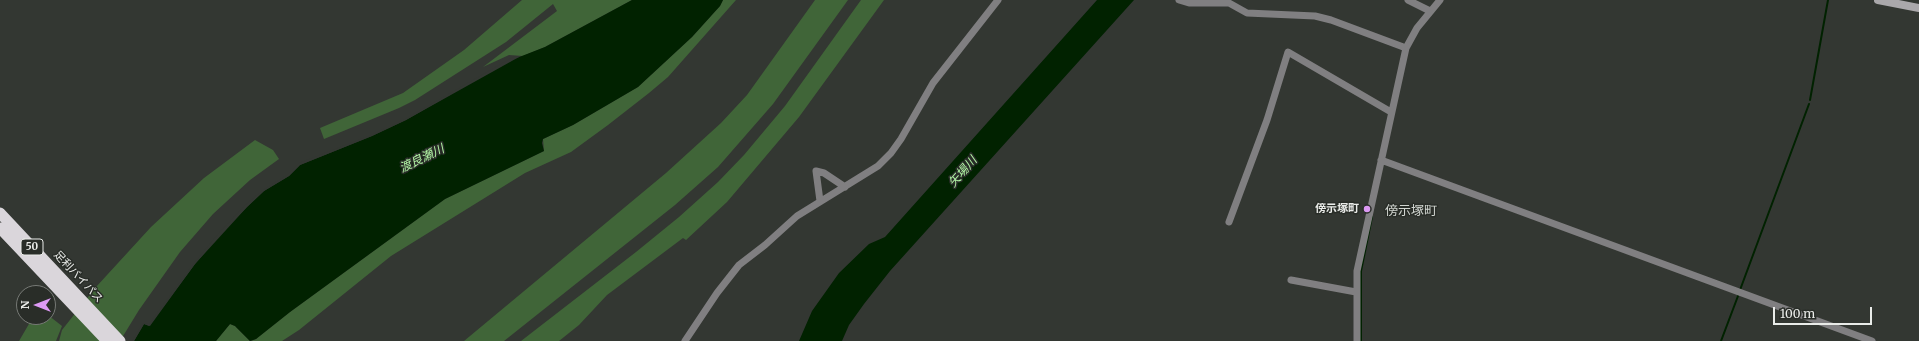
<!DOCTYPE html>
<html>
<head>
<meta charset="utf-8">
<style>
  body { margin:0 }
  #map { position:relative; width:1919px; height:341px; overflow:hidden; background:#333732; font-family:Merriweather,serif }
  canvas { display:block }
  .north { position:absolute; left:16px; top:285px; width:40px; height:40px; box-sizing:border-box; background:#292d28; border:1px solid #767975; border-radius:50%; rotate:270deg; font-size:11px; font-weight:700; line-height:16px; text-align:center; color:#eaece9 }
  .north::after { content:''; display:block; margin:auto; width:14px; height:18px; background:#dc99f4; clip-path:polygon(50% 0,100% 100%,50% 72%,0 100%) }
  .scale { position:absolute; left:1773px; top:307px; width:99px; height:18px; box-sizing:border-box; border:2px solid #eaece9; border-top:0; padding-left:5px; font-size:12px; line-height:14px; white-space:nowrap; color:#eaece9; -webkit-text-stroke:3px #292d28; paint-order:stroke }
</style>
</head>
<body>
<div id="map">
<canvas width="1919" height="341"></canvas>
<div class="north">N</div>
<div class="scale">100 m</div>
</div>
<script>
const c = document.querySelector('canvas').getContext('2d');
c.lineJoin = 'round';
function fill(path, color) { c.fillStyle = color; c.fill(path, 'evenodd'); }
const toPath = rows => new Path2D(rows.map(r => 'M' + r).join(''));
function stroke(path, color, width, dash) { c.strokeStyle = color; c.lineWidth = width; c.lineCap = dash ? 'butt' : 'round'; c.setLineDash(dash || []); c.stroke(path); }
function label(font, color, halo, rows, align = 'center') {
  c.font = font + ' Merriweather,"Noto Sans JP",serif'; c.lineWidth = 3; c.setLineDash([]); c.textBaseline = 'middle'; c.strokeStyle = halo; c.fillStyle = color; for (const [text, x, y, turn = 0] of rows) {
    c.save(); c.translate(x, y); c.rotate((+turn || 0) * Math.PI / 180); c.textAlign = isNaN(turn) ? turn : align; if (halo) c.strokeText(text, 0, 0); c.fillText(text, 0, 0); c.restore();
  }
}
fill(toPath([
  [522,0,632,0,545,47,523,56,509,55,483,67,557,11,553,4,506,42,415,100,399,108,324,139,320,128,403,93,464,50],
  [723,0,736,0,668,77,649,93,608,125,571,152,525,173,391,256,299,330,282,341,251,341,256,339,290,312,445,199,544,151,543,139,573,125,638,87,692,37,720,6],
  [815,0,848,0,773,104,718,167,675,205,504,341,464,341,666,173,721,123,747,95],
  [861,0,884,0,799,117,727,202,686,240,683,238,607,295,579,325,559,341,521,341,636,252,679,217,718,182,744,155,785,106],
  [255,140,273,150,279,159,250,180,213,214,180,252,139,310,120,341,59,341,62,330,96,287,151,227,204,178],
  [48,315,62,326,56,341,19,341,33,317,48,317],
  [230,324,235,326,250,341,216,341]
]), '#406538');
fill(toPath([
  [632,0,723,0,720,6,692,37,638,87,573,125,543,139,542,143,544,151,445,199,290,312,256,339,250,341,235,326,230,324,216,341,134,341,144,324,150,326,195,264,220,235,247,207,264,191,289,176,300,165,372,136,406,120,509,61,545,47],
  [1097,0,1134,0,890,271,864,304,849,325,842,341,799,341,812,311,839,273,869,244,885,237]
]), '#012200');
fill(toPath([
  [515,56,519,57,406,120,372,136,300,165,289,176,264,191,247,207,195,264,149,326,144,324,134,341,132,341,143,323,149,324,194,263,218,234,245,205,263,190,287,175,299,163,371,135,405,119]
]), '#333732');
stroke(toPath([
  [1810,100,1828,0],
  [1740,290,1809,104],
  [1361,341,1361,271,1372,217],
  [1721,341,1738,296]
]), '#012200', 2);
stroke(toPath([
  [1179,0,1189,3,1229,3,1247,13,1315,16,1331,20,1406,48],
  [1408,0,1430,11],
  [1381,160,1872,341],
  [820,201,816,171,824,173,845,187],
  [1229,222,1267,120,1288,52,1391,112],
  [1291,280,1356,292],
  [685,341,717,293,739,265,765,245,797,216,878,166,891,153,901,139,933,83,998,0],
  [1357,341,1357,271,1406,48,1417,28,1440,0]
]), '#807f81', 7);
stroke(toPath([
  [1878,0,1919,8]
]), '#aaa8ab', 8);
stroke(toPath([
  [0,213,120,341],
  [0,228,107,341]
]), '#dad6db', 11);
for (const [x, y, r, color] of [
  [1367,209,4,"#dc99f4"]
]) { const dot = new Path2D(); dot.arc(x, y, r, 0, 2 * Math.PI); c.fillStyle = color; c.fill(dot); stroke(dot, '#292d28', 1.5); }
for (const [x, y, w] of [
  [32,247,22]
]) { const box = new Path2D(); box.roundRect(x - w / 2, y - 8, w, 16, 3); c.fillStyle = '#292d28'; c.fill(box); stroke(box, '#eaece9', 1); }
label('bold 10px', '#eaece9', null, [
  ["50",32,247]
]);
label('bold 11px', '#eaece9', '#292d28', [
  ["傍示塚町",1359,209]
], 'right');
label('11px', '#eaece9', '#292d28', [
  ["足利バイパス",78,277,47]
]);
label('italic 12px', '#b2f5a5', '#292d28', [
  ["渡良瀬川",422,159,-26],
  ["矢場川",963,172,-49]
]);
label('13px', '#d2d6d1', '#292d28', [
  ["傍示塚町",1411,211]
]);
</script>
</body>
</html>
